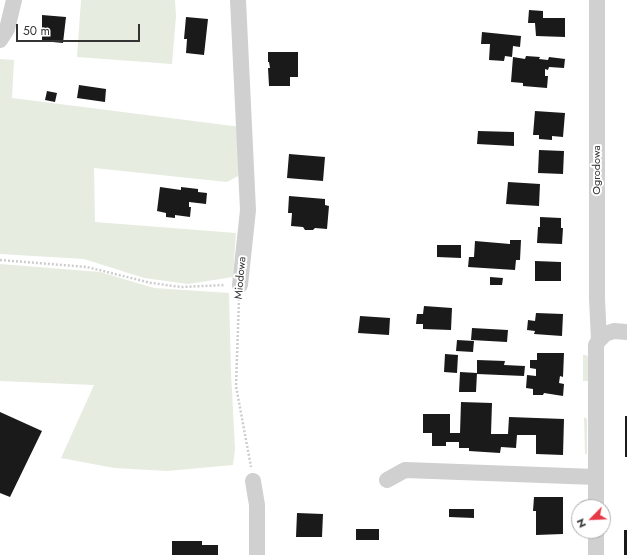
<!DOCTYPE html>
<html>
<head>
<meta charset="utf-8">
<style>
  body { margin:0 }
  #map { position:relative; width:627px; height:555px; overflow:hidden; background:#fff; font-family:Jost,sans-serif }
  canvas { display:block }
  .north { position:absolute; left:571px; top:499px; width:40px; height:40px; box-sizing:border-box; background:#fff; border:1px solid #adadad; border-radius:50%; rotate:246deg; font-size:11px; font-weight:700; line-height:16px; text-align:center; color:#333 }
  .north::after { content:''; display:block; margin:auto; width:14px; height:18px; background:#e63946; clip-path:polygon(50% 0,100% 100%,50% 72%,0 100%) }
  .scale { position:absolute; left:16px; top:24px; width:124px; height:18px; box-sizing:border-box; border:2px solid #333; border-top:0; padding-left:5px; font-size:12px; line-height:14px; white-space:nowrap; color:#333; -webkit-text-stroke:3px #fff; paint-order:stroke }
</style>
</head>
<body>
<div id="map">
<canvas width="627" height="555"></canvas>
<div class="north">N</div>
<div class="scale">50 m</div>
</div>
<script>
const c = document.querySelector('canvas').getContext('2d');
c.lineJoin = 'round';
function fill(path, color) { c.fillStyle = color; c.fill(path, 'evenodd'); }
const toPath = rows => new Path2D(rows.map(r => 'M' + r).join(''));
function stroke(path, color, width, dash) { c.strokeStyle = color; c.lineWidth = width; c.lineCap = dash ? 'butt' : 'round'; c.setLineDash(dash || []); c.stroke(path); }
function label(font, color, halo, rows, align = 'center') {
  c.font = font + ' Jost,sans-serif'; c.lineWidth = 4; c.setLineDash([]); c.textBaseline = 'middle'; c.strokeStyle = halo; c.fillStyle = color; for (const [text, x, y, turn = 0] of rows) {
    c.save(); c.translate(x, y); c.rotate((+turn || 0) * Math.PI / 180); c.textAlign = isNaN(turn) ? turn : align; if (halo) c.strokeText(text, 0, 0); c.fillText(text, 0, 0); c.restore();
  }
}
fill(toPath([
  [81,0,175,0,176,16,172,64,77,57],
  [0,59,14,60,12,98,241,127,242,161,238,176,227,182,94,168,95,222,236,233,233,277,188,284,144,278,84,259,0,254],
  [0,264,100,272,154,288,229,293,231,372,235,449,233,465,167,471,114,468,61,458,94,385,0,381],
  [583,355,586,355,588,357,588,381,583,381],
  [584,417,587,419,587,453,585,455]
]), '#e6ecdf');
fill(toPath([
  [529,10,543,11,543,18,565,18,565,37,536,36,535,23,528,23],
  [42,15,66,17,63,43,42,41],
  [186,17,208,19,204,55,186,53,187,39,184,39],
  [482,32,521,36,520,47,513,46,512,57,505,56,504,61,489,60,490,44,481,44],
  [268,52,298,52,298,77,290,77,290,86,269,86,268,68,270,68,269,62,268,62],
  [526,56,540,57,539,59,548,60,549,57,565,59,564,68,549,67,548,70,545,69,545,76,548,76,547,88,523,86,523,83,511,82,513,57,525,59],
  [79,85,106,89,105,102,77,98],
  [47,91,57,93,55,102,45,100],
  [535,111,565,113,563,137,552,136,552,140,539,139,539,135,533,135],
  [478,131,514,132,514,146,477,144],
  [539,150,564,151,563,174,538,173],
  [289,154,325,157,323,181,287,178],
  [508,182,540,184,539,206,506,204],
  [160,187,181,190,181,187,198,189,198,192,207,193,206,204,189,202,189,207,191,207,190,217,175,215,175,218,166,217,166,213,157,211],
  [289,196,325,199,325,205,329,206,327,229,315,228,313,230,305,230,303,227,291,226,292,213,288,213],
  [540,217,561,218,561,228,563,228,562,244,537,243,538,227,540,227],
  [510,240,521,240,520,260,516,260,515,270,468,267,469,257,474,257,475,241,510,244],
  [437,245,461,245,461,258,437,257],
  [535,261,561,262,561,281,535,281],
  [490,277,503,278,502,285,490,285],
  [424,306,452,308,451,330,423,329,423,324,416,324,417,314,423,314],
  [536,313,563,314,562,336,534,334,535,331,527,330,528,320,535,321],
  [360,316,390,318,389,335,358,333],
  [472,328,508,330,507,342,471,340],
  [457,340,474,341,473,352,456,351],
  [537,353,564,353,563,377,560,376,559,383,564,384,563,396,544,393,543,395,533,395,533,389,526,388,527,375,536,376,536,369,530,368,530,360,537,360],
  [445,354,458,355,457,373,444,372],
  [477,360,505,361,504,365,525,366,524,376,477,374],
  [460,372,477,373,476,392,459,392],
  [461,402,492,403,491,434,508,434,509,417,564,419,563,455,536,454,536,435,517,435,516,448,501,447,500,453,469,451,469,448,459,448,459,442,446,442,446,446,432,446,432,433,423,433,423,414,450,414,450,433,460,433],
  [0,412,42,431,10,497,0,493],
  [625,416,627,416,627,457,625,457],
  [534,497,563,497,563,534,536,535,536,511,533,511],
  [449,509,474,509,474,518,449,517],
  [297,513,323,514,322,537,296,537],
  [356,529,379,529,379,540,356,540],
  [624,530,627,530,627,555,624,555],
  [172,541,202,541,202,545,218,545,218,555,172,555]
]), '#1a1a1a');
stroke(toPath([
  [0,260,87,267,151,283,182,287,225,285],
  [239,299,236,386,251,467]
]), '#cdcdcd', 2.5, [2, 2]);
stroke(toPath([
  [238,0,248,210,240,285],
  [597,0,597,299,599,340],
  [0,40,7,29,14,0],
  [387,480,405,470,596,477],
  [253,481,257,505,257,555],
  [596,507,596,345,599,340,605,334,614,331,627,332],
  [596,555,596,531]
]), '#d0d0d0', 16);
label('11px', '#333', '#fff', [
  ["Ogrodowa",597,170,-90],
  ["Miodowa",241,278,-85]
]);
</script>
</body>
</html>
